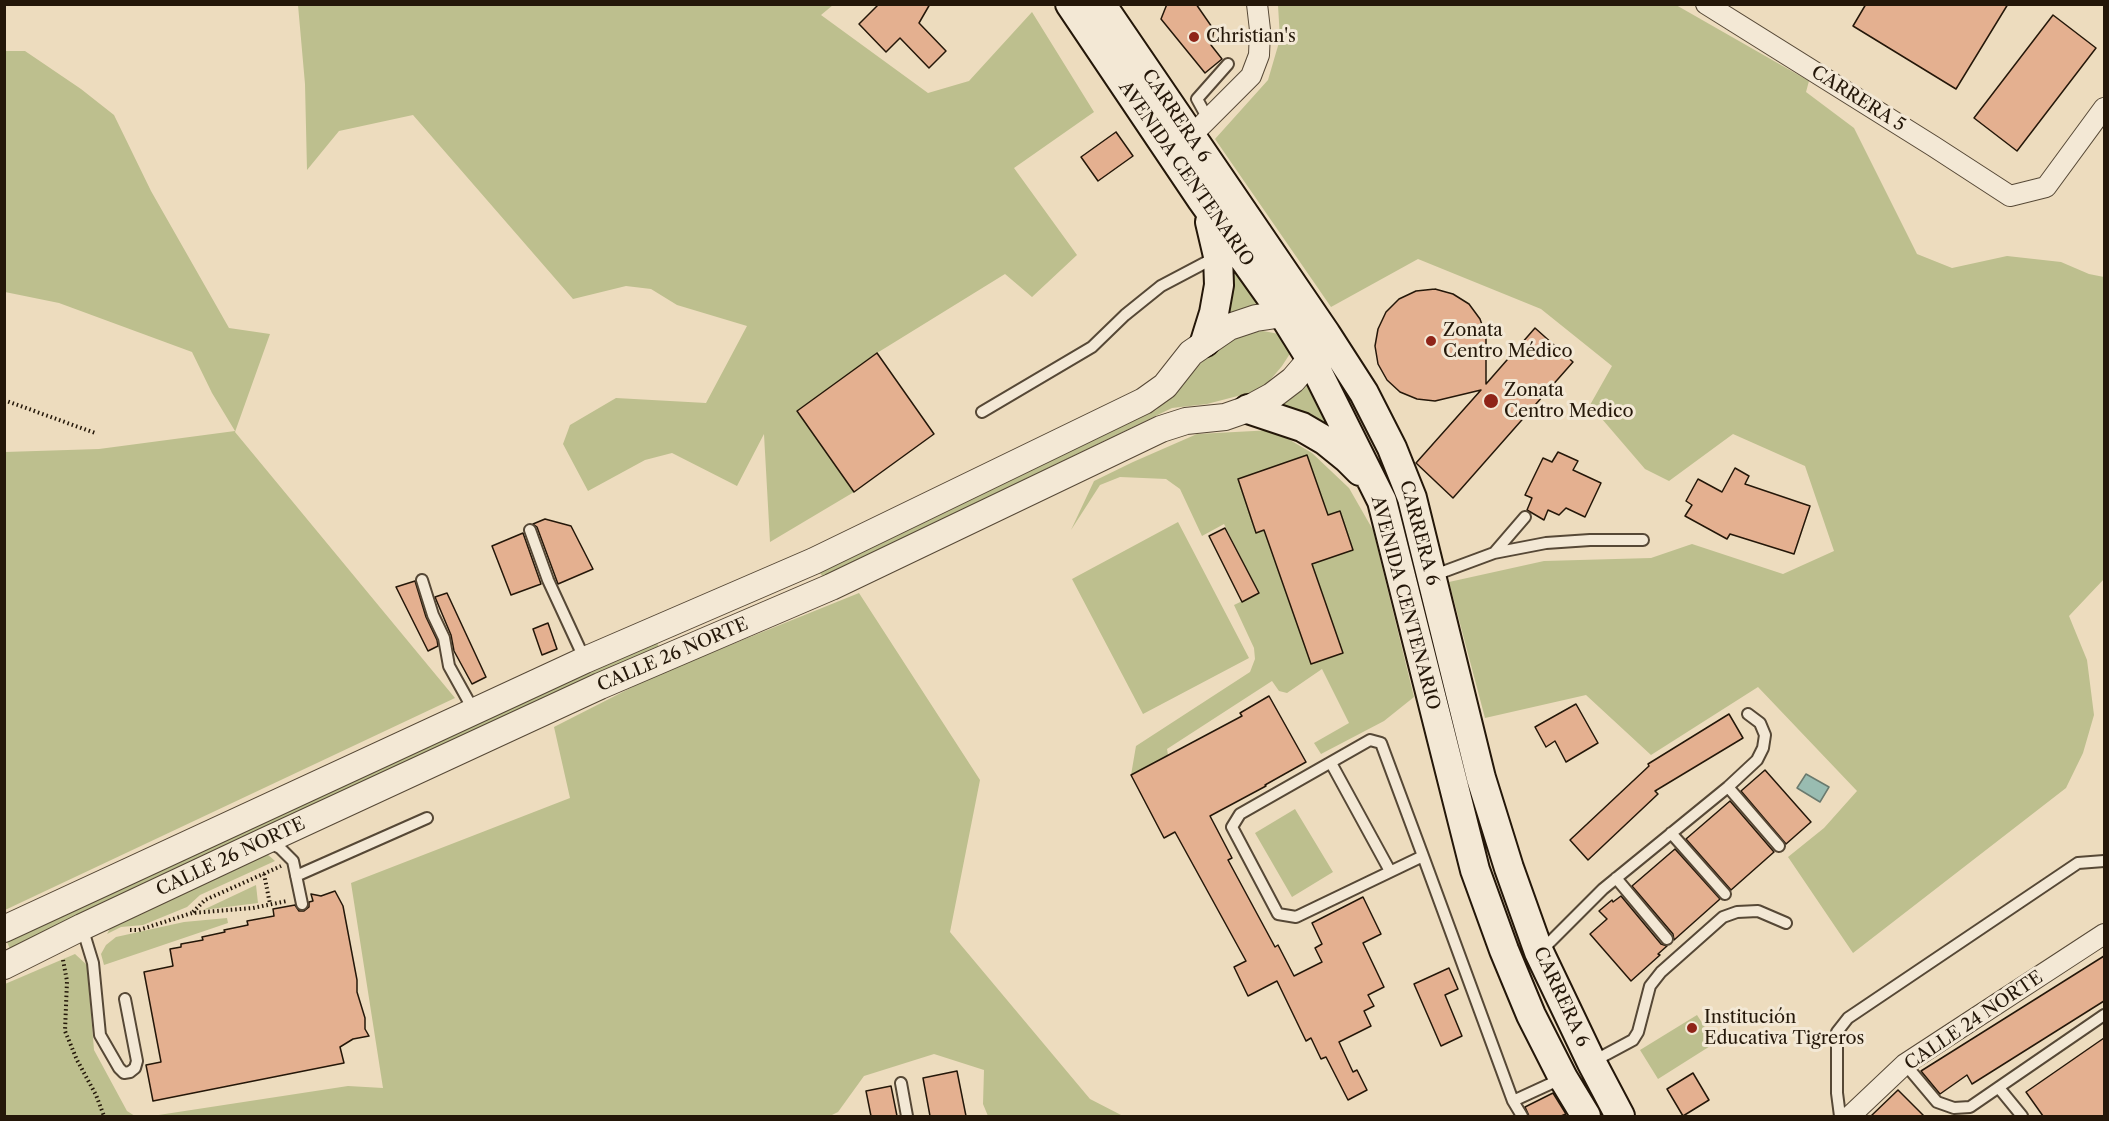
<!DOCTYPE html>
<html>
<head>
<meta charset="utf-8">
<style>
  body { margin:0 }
  #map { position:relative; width:2109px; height:1121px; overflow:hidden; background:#eddcbe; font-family:"Libre Caslon Text",serif }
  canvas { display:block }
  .frame { position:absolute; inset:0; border:6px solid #241709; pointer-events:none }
</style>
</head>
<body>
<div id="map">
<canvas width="2109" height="1121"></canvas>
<div class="frame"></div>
</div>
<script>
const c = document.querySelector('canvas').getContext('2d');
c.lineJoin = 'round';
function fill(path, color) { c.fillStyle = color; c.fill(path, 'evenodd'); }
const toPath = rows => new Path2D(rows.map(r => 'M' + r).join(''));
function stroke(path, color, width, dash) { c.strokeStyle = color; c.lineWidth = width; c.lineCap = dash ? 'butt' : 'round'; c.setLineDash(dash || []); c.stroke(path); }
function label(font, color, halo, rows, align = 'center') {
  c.font = font + ' "Libre Caslon Text",serif'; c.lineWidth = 6; c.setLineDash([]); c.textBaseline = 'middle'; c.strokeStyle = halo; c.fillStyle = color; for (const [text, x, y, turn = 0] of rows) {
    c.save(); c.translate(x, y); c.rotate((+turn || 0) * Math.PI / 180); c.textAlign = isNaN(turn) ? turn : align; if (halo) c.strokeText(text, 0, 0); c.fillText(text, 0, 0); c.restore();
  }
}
fill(toPath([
  [298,5,833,5,821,15,928,93,969,81,1032,12,1094,112,1014,168,1077,255,1032,297,1005,274,877,353,797,411,854,492,770,542,764,434,737,486,672,453,645,460,588,491,563,444,570,425,616,398,706,403,747,326,677,305,651,289,626,286,573,299,413,115,339,131,307,170,305,84],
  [1278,5,1676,5,1809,81,1806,92,1854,128,1917,254,1952,268,2007,256,2061,262,2089,274,2104,277,2104,579,2069,616,2087,660,2094,715,2083,753,2066,788,1853,953,1788,857,1824,828,1857,791,1758,687,1651,755,1586,695,1485,718,1449,582,1544,561,1651,558,1692,544,1783,574,1834,551,1805,466,1733,434,1669,481,1645,469,1590,405,1612,366,1541,309,1418,259,1331,307,1215,139,1268,80,1280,39],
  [5,51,25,51,81,89,114,115,151,191,229,328,270,334,235,432,455,698,5,910,5,452,99,449,235,431,212,393,192,352,59,303,5,292],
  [1231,266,1262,309,1223,320],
  [1263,331,1279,334,1291,352,1282,366,1266,385,1249,393,1207,404,1172,408,823,577,820,573,1156,410,1173,395,1210,353,1243,333],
  [1306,374,1347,444,1275,405],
  [1273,430,1312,453,1349,488,1373,530,1414,697,1384,721,1321,754,1314,743,1349,723,1322,669,1287,693,1279,691,1272,681,1167,749,1168,755,1131,775,1136,746,1250,672,1255,659,1254,648,1234,605,1259,593,1224,524,1202,536,1180,489,1166,479,1120,477,1100,485,1071,530,1094,481,1133,462,1197,434],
  [1178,522,1249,658,1143,714,1072,579],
  [859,593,980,780,950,932,1090,1099,1123,1116,988,1116,983,1104,984,1070,934,1054,864,1076,838,1112,830,1116,152,1116,348,1086,383,1088,351,883,570,798,554,727,656,675],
  [657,643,659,647,10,949,7,942,435,742],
  [1295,809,1333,872,1292,897,1255,833],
  [266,853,275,861,200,895,187,907,143,925,121,927,107,934,115,919],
  [256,885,258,903,203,910],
  [227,918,228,923,104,965,101,954,106,945,116,937,184,922],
  [75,954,87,965,94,1050,127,1111,135,1116,5,1116,5,984],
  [1697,1015,1715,1043,1658,1079,1640,1050]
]), '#bdbf8e');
const water = toPath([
  [1806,774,1829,787,1820,802,1797,788,1806,774]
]);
fill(water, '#99bcb1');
stroke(water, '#6a7a6e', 1.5);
const building = toPath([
  [879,4,930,4,919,23,946,51,929,68,900,38,886,52,859,24,879,4],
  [1167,4,1196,4,1214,30,1211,45,1222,59,1205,73,1161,19,1167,4],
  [1866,4,2008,4,1956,89,1853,26,1866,4],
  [2053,15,2096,48,2017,151,1974,118,2053,15],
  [1116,132,1133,156,1098,181,1081,157,1116,132],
  [1435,289,1453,294,1469,304,1480,319,1486,336,1486,384,1535,328,1573,362,1453,498,1416,463,1481,390,1435,401,1417,399,1400,392,1387,380,1378,364,1375,346,1378,329,1386,312,1399,299,1416,291,1435,289],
  [877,353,934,434,854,492,797,411,877,353],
  [1558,452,1578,461,1573,470,1601,483,1585,517,1566,508,1559,515,1548,510,1544,520,1527,510,1532,498,1525,495,1543,458,1552,462,1558,452],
  [1307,455,1328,515,1340,511,1353,550,1312,564,1343,653,1311,664,1264,530,1256,533,1238,479,1307,455],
  [1735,468,1749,476,1745,484,1810,506,1794,554,1730,534,1727,539,1685,516,1692,505,1686,501,1698,479,1722,492,1735,468],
  [545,519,571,526,593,569,558,584,537,527,533,524,545,519],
  [1225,528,1259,593,1242,602,1209,536,1225,528],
  [523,533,541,584,511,595,492,546,523,533],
  [415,581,426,617,437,640,438,646,428,651,396,587,415,581],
  [447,593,486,677,472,684,454,651,451,635,435,597,447,593],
  [548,623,557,649,542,655,533,629,548,623],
  [1269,696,1306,762,1265,785,1266,786,1210,816,1232,858,1228,860,1275,947,1278,945,1294,976,1322,962,1315,948,1322,944,1312,923,1363,897,1381,934,1363,943,1384,987,1368,995,1374,1006,1364,1011,1371,1026,1339,1042,1353,1072,1357,1070,1367,1090,1348,1100,1326,1057,1321,1059,1311,1038,1306,1041,1277,981,1248,996,1234,967,1246,961,1175,832,1164,838,1131,775,1242,716,1240,713,1269,696],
  [1576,704,1598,743,1566,762,1555,741,1546,747,1535,727,1576,704],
  [1729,714,1743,738,1655,791,1658,794,1588,860,1570,840,1649,766,1648,764,1729,714],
  [1765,770,1811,822,1786,844,1741,791,1765,770],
  [1730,801,1774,852,1731,890,1686,839,1730,801],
  [1675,849,1720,899,1674,940,1673,934,1632,886,1675,849],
  [335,891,343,906,357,980,357,992,365,1018,365,1029,369,1036,353,1039,340,1047,344,1063,153,1101,146,1065,161,1062,144,972,173,966,170,949,181,947,181,944,203,940,202,937,225,932,224,930,248,925,247,921,274,916,273,909,295,905,299,911,304,911,309,907,309,902,313,901,311,894,321,896,335,891],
  [1621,896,1661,944,1667,946,1658,954,1660,955,1631,981,1590,934,1607,919,1599,911,1612,900,1613,902,1621,896],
  [2104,956,2104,1001,1972,1084,1967,1075,1940,1094,1921,1071,2104,956],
  [1449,968,1458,989,1445,995,1462,1036,1441,1046,1414,984,1449,968],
  [2104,1038,2104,1116,2043,1116,2026,1092,2104,1038],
  [957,1071,966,1116,930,1116,923,1078,957,1071],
  [1693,1073,1709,1100,1683,1116,1667,1089,1693,1073],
  [891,1086,897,1116,871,1116,866,1091,891,1086],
  [1898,1090,1924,1116,1871,1116,1898,1090],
  [1553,1093,1566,1114,1561,1116,1529,1116,1525,1107,1553,1093]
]);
fill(building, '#e4b090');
stroke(building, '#241709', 1.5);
const service = toPath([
  [1208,119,1197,99,1228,64],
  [982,412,1092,347,1125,315,1161,286,1216,257],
  [530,530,548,580,585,660],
  [1494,553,1525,517],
  [1432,576,1494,553,1546,543,1590,540,1643,540],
  [422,580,433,615,444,638,449,666,474,711],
  [1331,763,1390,871],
  [1728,787,1779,846],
  [1671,833,1725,894],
  [268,842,280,848,293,861,302,904],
  [1423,856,1296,917,1278,914,1232,827,1240,814,1370,740,1381,743,1423,856,1513,1101,1522,1116],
  [296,876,427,818],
  [1616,878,1667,939],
  [82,927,93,963,100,1035,119,1068,124,1073,130,1072,135,1068,137,1061,125,999],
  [1542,950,1603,889,1728,787,1757,760,1763,748,1765,735,1760,723,1748,714],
  [1592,1062,1633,1040,1638,1032,1650,986,1661,972,1723,917,1737,912,1758,911,1786,923],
  [1905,1064,1937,1102,1954,1108,1970,1107,2104,1015],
  [901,1083,907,1116],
  [1999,1088,2022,1116],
  [1513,1101,1563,1078],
  [1840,1116,1837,1093,1837,1032,1848,1018,2078,863,2104,861]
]);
const minor = toPath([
  [1706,4,1933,146,2010,196,2046,187,2104,108],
  [1190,137,1251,76,1259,55,1260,30,1257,4],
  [1850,1116,1905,1064,2104,934]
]);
const tertiary = toPath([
  [4,929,585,660,814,561,1144,401,1165,386,1191,353,1229,327,1256,318,1283,314,1301,316],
  [4,966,82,927,265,841,600,686,831,587,1161,429,1186,421,1225,417,1248,409,1272,396,1293,380,1311,359,1322,342]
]);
const secondary = toPath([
  [1070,4,1202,200,1283,314,1311,359,1382,501,1475,870,1504,950,1531,1015,1563,1078,1586,1116],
  [1101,4,1326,334,1364,393,1392,448,1412,498,1481,778,1509,868,1539,952,1592,1063,1620,1116],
  [1205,342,1214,313,1219,285,1218,256,1210,222],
  [1248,409,1302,427,1326,441,1347,458,1360,471]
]);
stroke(service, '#564836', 14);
stroke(minor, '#564836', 22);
stroke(tertiary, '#564836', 28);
stroke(secondary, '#241709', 32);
stroke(toPath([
  [4,400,95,433],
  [264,874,270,904],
  [193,912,205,900,281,866],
  [130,930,139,930,192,913,253,908,287,901],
  [63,960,67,981,65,1031,77,1060,96,1095,104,1116]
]), '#241709', 4, [1.5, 3]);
stroke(service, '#f3e8d5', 10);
stroke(minor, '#f3e8d5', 20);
stroke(tertiary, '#f3e8d5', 26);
stroke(secondary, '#f3e8d5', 28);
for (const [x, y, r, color] of [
  [1194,37,6,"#8f2418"],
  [1431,341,6,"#8f2418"],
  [1491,401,8,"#8f2418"],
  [1692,1028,6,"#8f2418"]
]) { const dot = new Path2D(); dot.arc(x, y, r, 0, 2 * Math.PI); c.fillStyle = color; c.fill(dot); stroke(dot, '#f3e8d5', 2); }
label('18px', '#241709', '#f3e8d5', [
  ["Christian's",1206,37],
  ["Zonata",1443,331],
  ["Centro Médico",1443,352],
  ["Zonata",1504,391],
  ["Centro Medico",1504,412],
  ["Institución",1704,1018],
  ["Educativa Tigreros",1704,1039]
], 'left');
label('18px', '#241709', '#f3e8d5', [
  ["CARRERA 5",1858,99,32],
  ["CARRERA 6",1176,116,56],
  ["AVENIDA CENTENARIO",1186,174,55],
  ["CARRERA 6",1419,533,75],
  ["AVENIDA CENTENARIO",1405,603,75],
  ["CALLE 26 NORTE",673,655,-23],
  ["CALLE 26 NORTE",231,857,-25],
  ["CARRERA 6",1561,997,65],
  ["CALLE 24 NORTE",1974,1021,-34]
]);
</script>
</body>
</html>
